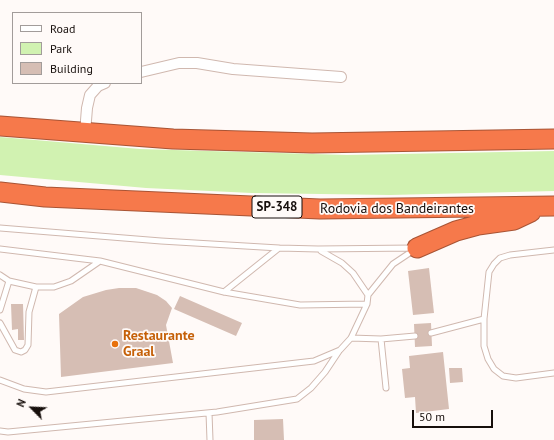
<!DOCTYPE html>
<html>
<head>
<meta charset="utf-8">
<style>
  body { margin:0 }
  #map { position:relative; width:554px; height:440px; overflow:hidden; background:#fffaf8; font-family:"PT Sans",sans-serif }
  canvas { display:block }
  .legend { position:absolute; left:12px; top:12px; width:130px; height:72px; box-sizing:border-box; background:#fffaf8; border:1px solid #a29c9a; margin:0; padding:5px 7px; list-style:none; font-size:12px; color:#170f0c }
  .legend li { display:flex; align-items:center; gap:8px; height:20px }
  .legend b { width:20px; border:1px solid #a29c9a }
  .north { position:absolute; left:12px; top:388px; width:40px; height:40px; -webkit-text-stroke:3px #fffaf8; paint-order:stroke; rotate:294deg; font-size:11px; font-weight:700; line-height:16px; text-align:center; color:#170f0c }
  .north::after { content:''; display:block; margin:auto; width:14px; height:18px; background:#170f0c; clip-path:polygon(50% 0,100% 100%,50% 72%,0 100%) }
  .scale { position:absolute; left:412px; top:410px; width:81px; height:18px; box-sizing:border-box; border:2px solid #170f0c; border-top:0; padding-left:5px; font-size:12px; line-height:14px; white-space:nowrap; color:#170f0c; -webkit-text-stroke:3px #fffaf8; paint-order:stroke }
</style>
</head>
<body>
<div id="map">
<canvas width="554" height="440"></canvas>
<ul class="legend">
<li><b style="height:5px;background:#fff"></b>Road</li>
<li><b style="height:11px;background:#d1f2b1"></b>Park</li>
<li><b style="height:11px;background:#d6beb4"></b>Building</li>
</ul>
<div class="north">N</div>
<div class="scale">50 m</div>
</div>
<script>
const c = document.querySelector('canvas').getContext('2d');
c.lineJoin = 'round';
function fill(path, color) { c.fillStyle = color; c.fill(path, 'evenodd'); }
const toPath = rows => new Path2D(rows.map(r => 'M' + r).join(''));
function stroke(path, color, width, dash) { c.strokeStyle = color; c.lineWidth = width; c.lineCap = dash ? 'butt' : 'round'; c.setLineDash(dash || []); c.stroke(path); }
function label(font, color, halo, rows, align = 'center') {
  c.font = font + ' "PT Sans",sans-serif'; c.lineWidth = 3.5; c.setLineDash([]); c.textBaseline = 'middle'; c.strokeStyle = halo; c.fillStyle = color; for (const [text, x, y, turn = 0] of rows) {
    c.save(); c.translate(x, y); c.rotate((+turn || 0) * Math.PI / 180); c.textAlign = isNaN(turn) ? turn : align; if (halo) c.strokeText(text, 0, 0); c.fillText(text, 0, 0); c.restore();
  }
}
fill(toPath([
  [0,137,140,149,347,155,554,151,554,191,390,195,252,193,146,188,0,175]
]), '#d1f2b1');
fill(toPath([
  [429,268,434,313,413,315,408,271],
  [119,288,136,288,157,295,166,301,172,308,166,325,173,363,61,377,59,314,83,297,106,290],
  [180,296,242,323,236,336,174,309],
  [11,304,23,304,24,340,18,340,18,329,12,330],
  [431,323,432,346,415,347,414,324],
  [443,352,449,409,416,413,415,397,405,398,402,369,410,368,409,356],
  [449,368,462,368,463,382,450,383],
  [283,419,284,440,254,440,254,420]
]), '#d6beb4');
const service = toPath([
  [0,228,161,241,279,248],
  [0,249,100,261],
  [554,250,510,255,500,258,494,264,489,272,484,319,484,346,488,359,494,369,503,376,516,378,554,373],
  [321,251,342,263,353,273,368,295],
  [0,275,9,281,36,287,54,287,71,281,100,261,224,292,300,305,367,304],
  [224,292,279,248,318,249,413,248],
  [0,310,9,281],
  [0,323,15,350,21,352,25,350,28,345,29,312,36,287],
  [431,333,484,319],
  [351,338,381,339,415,336],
  [381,339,386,388],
  [0,380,24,389,46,392,314,361,340,350,351,338,367,304,368,295,393,264,414,250],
  [209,413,210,440],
  [0,431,8,432,217,412,297,399,311,388,325,372,339,351]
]);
const minor = toPath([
  [141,72,179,63,197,63,233,69,341,77],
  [85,133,87,108,90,95,98,86,105,83]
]);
const motorway = toPath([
  [0,126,173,139,312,143,554,139],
  [0,192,45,197,320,209,554,206],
  [417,248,456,231,478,225,514,220,531,212]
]);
stroke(service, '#d0b8af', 7);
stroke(minor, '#d0b8af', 12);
stroke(motorway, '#a85435', 21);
stroke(service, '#fff', 5);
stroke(minor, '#fff', 10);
stroke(motorway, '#f6794b', 19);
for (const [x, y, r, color] of [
  [115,344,4,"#e8710a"]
]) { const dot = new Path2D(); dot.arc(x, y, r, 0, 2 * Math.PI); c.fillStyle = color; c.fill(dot); stroke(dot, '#fffaf8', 1.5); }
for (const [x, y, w] of [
  [277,207,50]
]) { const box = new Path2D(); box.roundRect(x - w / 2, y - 11, w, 22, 3); c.fillStyle = '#fffaf8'; c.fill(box); stroke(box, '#170f0c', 1); }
label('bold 13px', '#170f0c', null, [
  ["SP-348",277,207]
]);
label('14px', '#170f0c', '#fffaf8', [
  ["Rodovia dos Bandeirantes",397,209]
]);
label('bold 14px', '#c56008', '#fffaf8', [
  ["Restaurante",123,336],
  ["Graal",123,352]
], 'left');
</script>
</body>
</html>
